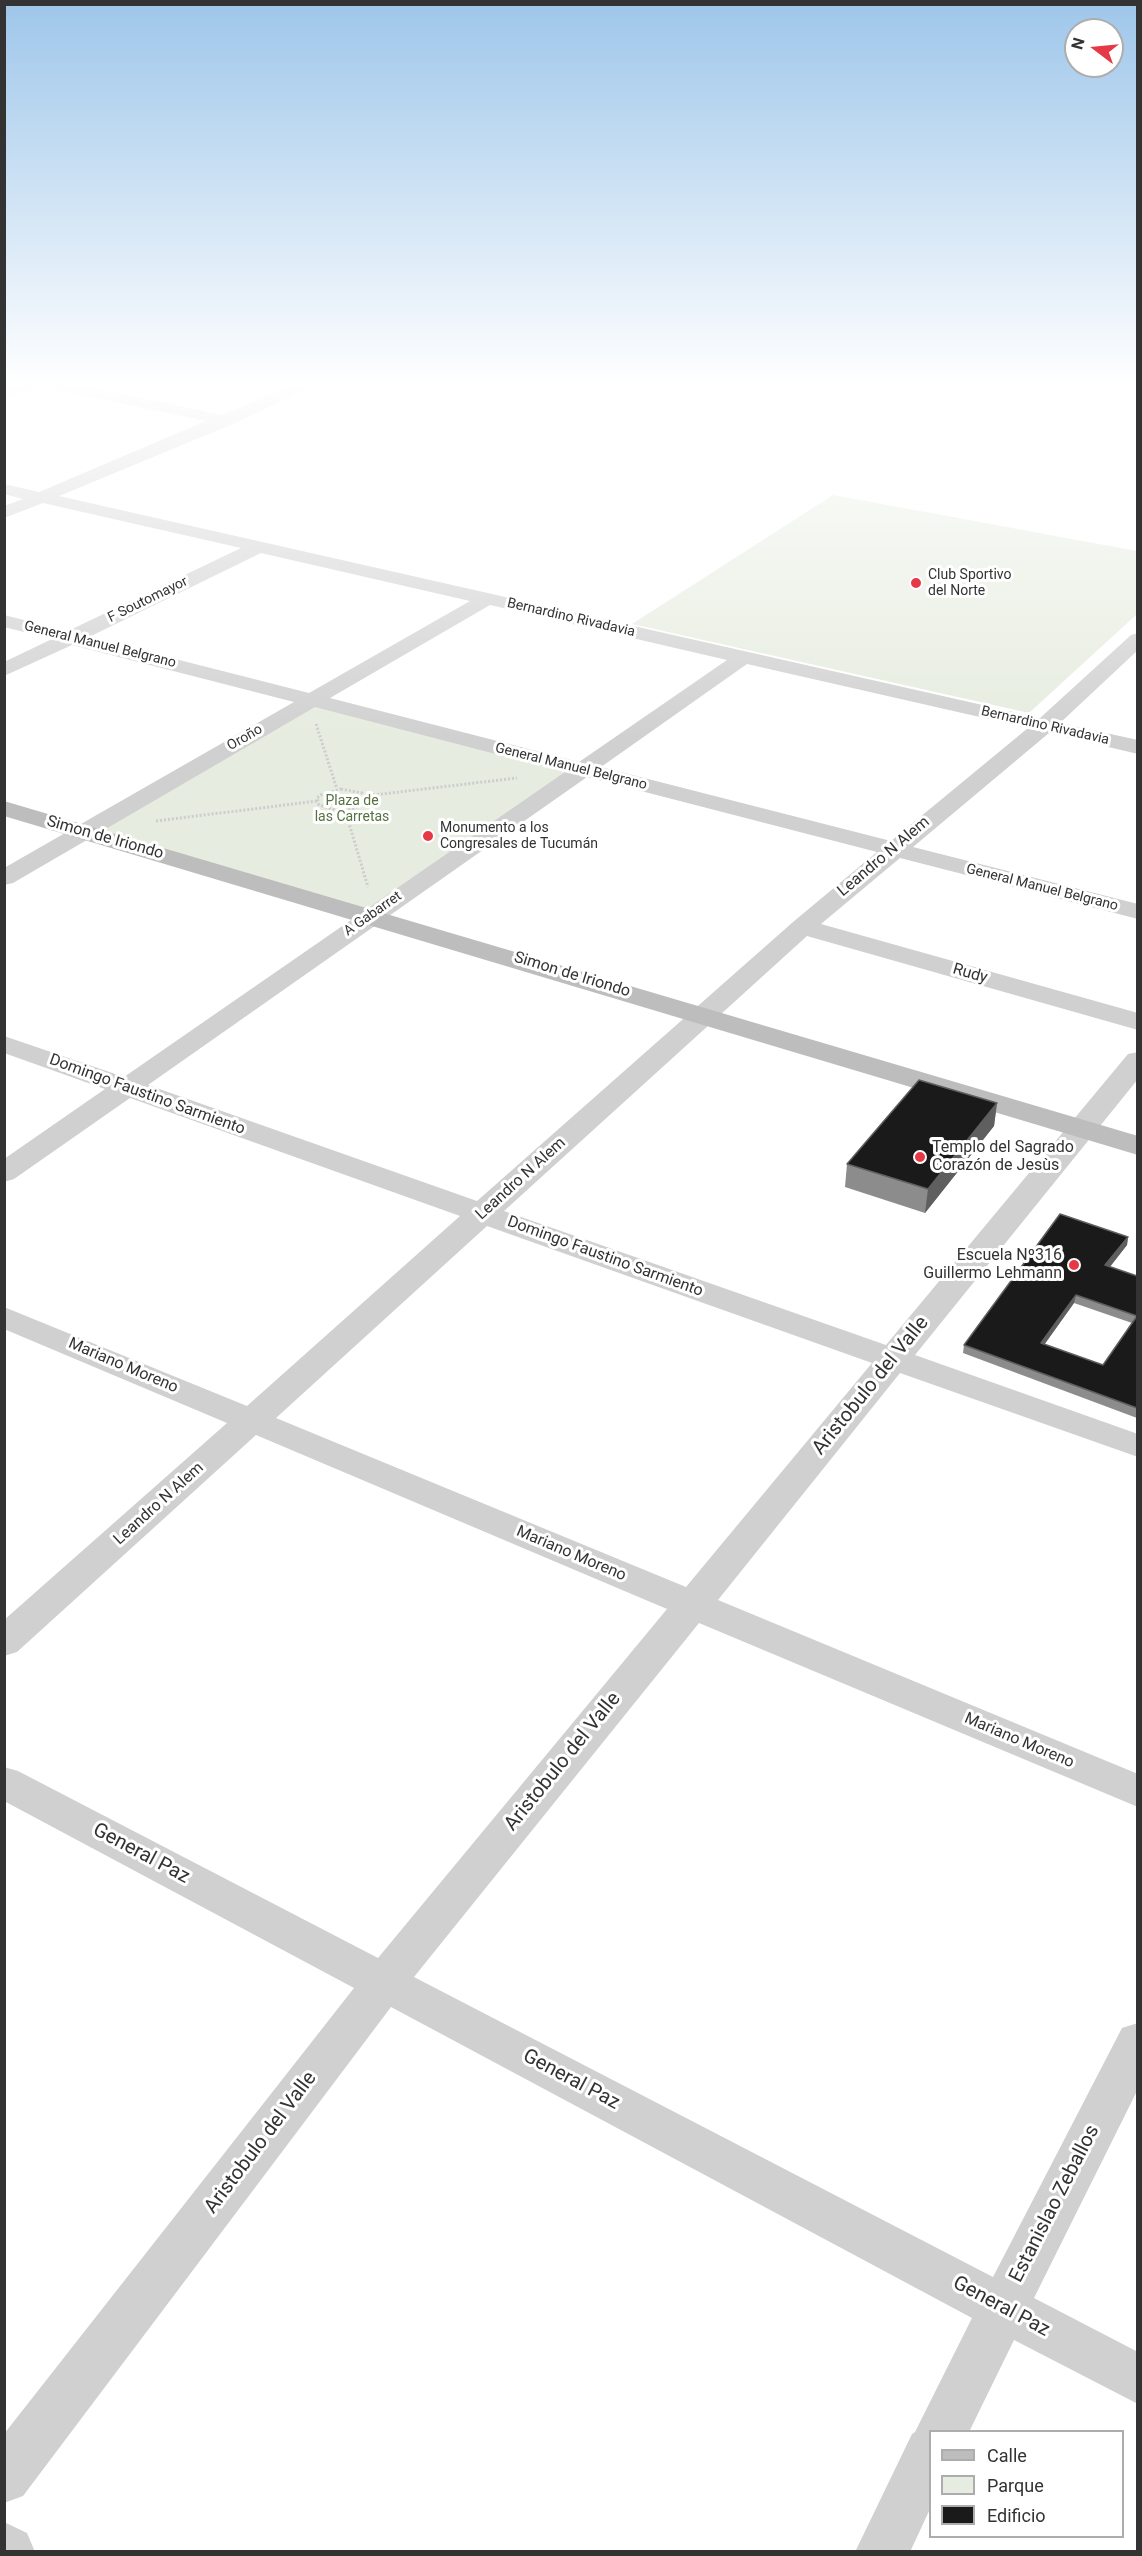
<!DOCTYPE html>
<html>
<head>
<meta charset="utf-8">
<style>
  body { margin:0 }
  #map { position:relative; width:1142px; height:2556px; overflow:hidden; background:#fff; font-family:Roboto,sans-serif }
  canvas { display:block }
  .frame { position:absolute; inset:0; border:6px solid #333; pointer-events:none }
  .legend { position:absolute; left:929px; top:2430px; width:195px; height:108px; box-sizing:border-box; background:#fff; border:2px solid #adadad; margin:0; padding:8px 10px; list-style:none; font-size:18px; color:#333 }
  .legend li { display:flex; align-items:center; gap:12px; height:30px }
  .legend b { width:30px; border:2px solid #adadad }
  .north { position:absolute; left:1064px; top:18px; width:60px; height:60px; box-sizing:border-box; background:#fff; border:2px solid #adadad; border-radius:50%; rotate:286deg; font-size:16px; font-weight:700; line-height:24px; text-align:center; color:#333 }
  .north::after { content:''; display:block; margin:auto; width:21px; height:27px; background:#e63946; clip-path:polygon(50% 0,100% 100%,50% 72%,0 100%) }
</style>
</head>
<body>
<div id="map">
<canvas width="1142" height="2556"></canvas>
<div class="frame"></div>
<ul class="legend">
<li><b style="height:8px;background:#bdbdbd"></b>Calle</li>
<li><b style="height:16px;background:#e6ecdf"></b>Parque</li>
<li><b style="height:16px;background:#1a1a1a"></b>Edificio</li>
</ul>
<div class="north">N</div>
</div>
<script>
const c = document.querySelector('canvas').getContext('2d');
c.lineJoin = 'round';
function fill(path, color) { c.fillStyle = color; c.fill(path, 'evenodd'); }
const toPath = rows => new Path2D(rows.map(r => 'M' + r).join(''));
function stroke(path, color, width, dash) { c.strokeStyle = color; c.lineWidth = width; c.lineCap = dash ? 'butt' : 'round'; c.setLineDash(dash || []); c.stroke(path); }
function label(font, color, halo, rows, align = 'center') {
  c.font = font + ' Roboto,sans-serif'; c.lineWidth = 6; c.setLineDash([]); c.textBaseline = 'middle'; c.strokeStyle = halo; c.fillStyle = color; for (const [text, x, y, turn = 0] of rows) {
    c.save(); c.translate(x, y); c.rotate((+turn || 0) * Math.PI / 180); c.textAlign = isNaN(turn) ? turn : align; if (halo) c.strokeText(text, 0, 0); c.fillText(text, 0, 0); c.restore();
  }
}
fill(toPath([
  [833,495,1137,551,1137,614,1029,713,632,624],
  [311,700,585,770,371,915,84,832]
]), '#e6ecdf');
stroke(toPath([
  [316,724,337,789],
  [341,789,362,793,365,796,364,803,353,809,338,811,319,805,317,798,321,795,341,789],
  [365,796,517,778],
  [345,810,368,887],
  [156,821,317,801]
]), '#cdcdcd', 3, [2, 2]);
fill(toPath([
  [24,381,60,381,222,415,303,381,324,381,233,424,59,496,1040,718,1131,635,1138,633,1138,650,1060,723,1138,740,1138,754,1049,733,913,847,1138,904,1138,919,900,858,821,924,1138,1013,1138,1030,807,936,504,1211,886,1345,1128,1054,1138,1052,1138,1079,915,1355,1138,1434,1138,1457,900,1373,718,1600,1138,1774,1138,1807,699,1623,414,1977,993,2277,1122,2028,1138,2023,1138,2089,1034,2298,1138,2352,1138,2404,1014,2340,969,2432,930,2432,930,2509,910,2552,855,2552,912,2434,915,2432,972,2318,391,2007,23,2496,4,2503,4,2434,354,1988,4,1801,4,1767,18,1771,378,1958,667,1609,256,1435,17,1652,4,1656,4,1620,227,1423,4,1329,4,1307,247,1406,460,1216,130,1098,14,1179,4,1182,4,1159,105,1089,4,1053,4,1036,124,1077,565,772,315,707,13,883,4,885,4,868,294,702,72,645,4,676,4,662,52,639,4,627,4,615,68,631,241,548,43,503,4,518,4,506,23,499,4,494,4,484,39,492,206,421,40,386,4,399,4,388,24,381],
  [261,553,470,601,309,693,89,637,261,553],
  [490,605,727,660,579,762,330,698,490,605],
  [747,664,1028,728,891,841,601,767,747,664],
  [587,777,877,852,793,922,477,1201,148,1085,587,777],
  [487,1226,872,1363,686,1587,276,1418,487,1226],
  [4,2522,27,2533,35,2552,4,2552,4,2522]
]), '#d0d0d0');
fill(toPath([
  [4,801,1138,1136,1138,1155,4,816,4,801]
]), '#bdbdbd');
fill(toPath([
  [997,1103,994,1126,925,1213,845,1187,847,1164],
  [1128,1237,1127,1245,1110,1267,1137,1276,1137,1418,963,1353,964,1345],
  [1074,1303,1132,1323,1103,1365,1044,1345]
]), '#8c8c8c');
fill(toPath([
  [997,1103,994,1126,925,1213,928,1189],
  [1128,1237,1127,1245,1104,1274,1105,1265],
  [1076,1295,1074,1303,1039,1352,1041,1343]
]), '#5f5f5f');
const building = toPath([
  [919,1080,997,1103,928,1189,847,1164,919,1080],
  [1060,1214,1128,1237,1105,1265,1137,1276,1137,1408,964,1345,1060,1214],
  [1076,1295,1137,1316,1103,1365,1041,1343,1076,1295]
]);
fill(building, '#1a1a1a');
stroke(building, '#5f5f5f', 1.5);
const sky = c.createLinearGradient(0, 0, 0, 739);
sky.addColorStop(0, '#9ec6ea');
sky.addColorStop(0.52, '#fff');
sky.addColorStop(1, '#ffffff00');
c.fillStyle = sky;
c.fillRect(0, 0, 1142, 739);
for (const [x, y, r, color] of [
  [916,583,6,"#e63946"],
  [428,836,6,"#e63946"],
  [920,1157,6,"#e63946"],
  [1074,1265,6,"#e63946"]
]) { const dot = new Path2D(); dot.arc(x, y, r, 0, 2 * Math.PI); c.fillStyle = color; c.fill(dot); stroke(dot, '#fff', 2); }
label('14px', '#333', '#fff', [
  ["Club Sportivo",928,575],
  ["del Norte",928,591],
  ["Monumento a los",440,828],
  ["Congresales de Tucumán",440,844]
], 'left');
label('14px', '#333', '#fff', [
  ["F Soutomayor",148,600,-26],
  ["Bernardino Rivadavia",571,618,13],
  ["General Manuel Belgrano",100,645,14],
  ["Bernardino Rivadavia",1045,726,13],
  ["Oroño",245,738,-30],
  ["General Manuel Belgrano",571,767,14],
  ["General Manuel Belgrano",1042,888,14],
  ["A Gabarret",373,914,-35]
]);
label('14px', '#56703f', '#fff', [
  ["Plaza de",352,801],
  ["las Carretas",352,817]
]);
label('16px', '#333', '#fff', [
  ["Simon de Iriondo",105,838,16],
  ["Leandro N Alem",884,857,-40],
  ["Rudy",970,974,16],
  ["Simon de Iriondo",572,975,17],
  ["Domingo Faustino Sarmiento",147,1095,20],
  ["Leandro N Alem",521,1179,-42],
  ["Domingo Faustino Sarmiento",605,1257,20],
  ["Mariano Moreno",123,1366,23],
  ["Leandro N Alem",159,1504,-42],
  ["Mariano Moreno",571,1554,23],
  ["Mariano Moreno",1019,1741,23]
]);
label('16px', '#333', '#fff', [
  ["Templo del Sagrado",932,1148],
  ["Corazón de Jesùs",932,1166],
  ["Escuela Nº316",1062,1256,"right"],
  ["Guillermo Lehmann",1062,1274,"right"]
], 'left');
label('20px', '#333', '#fff', [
  ["Aristobulo del Valle",871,1386,-51],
  ["Aristobulo del Valle",563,1762,-51],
  ["General Paz",141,1854,28],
  ["General Paz",571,2080,28],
  ["Aristobulo del Valle",261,2143,-53],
  ["Estanislao Zeballos",1055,2204,-63],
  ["General Paz",1001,2307,28]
]);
</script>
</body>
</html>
